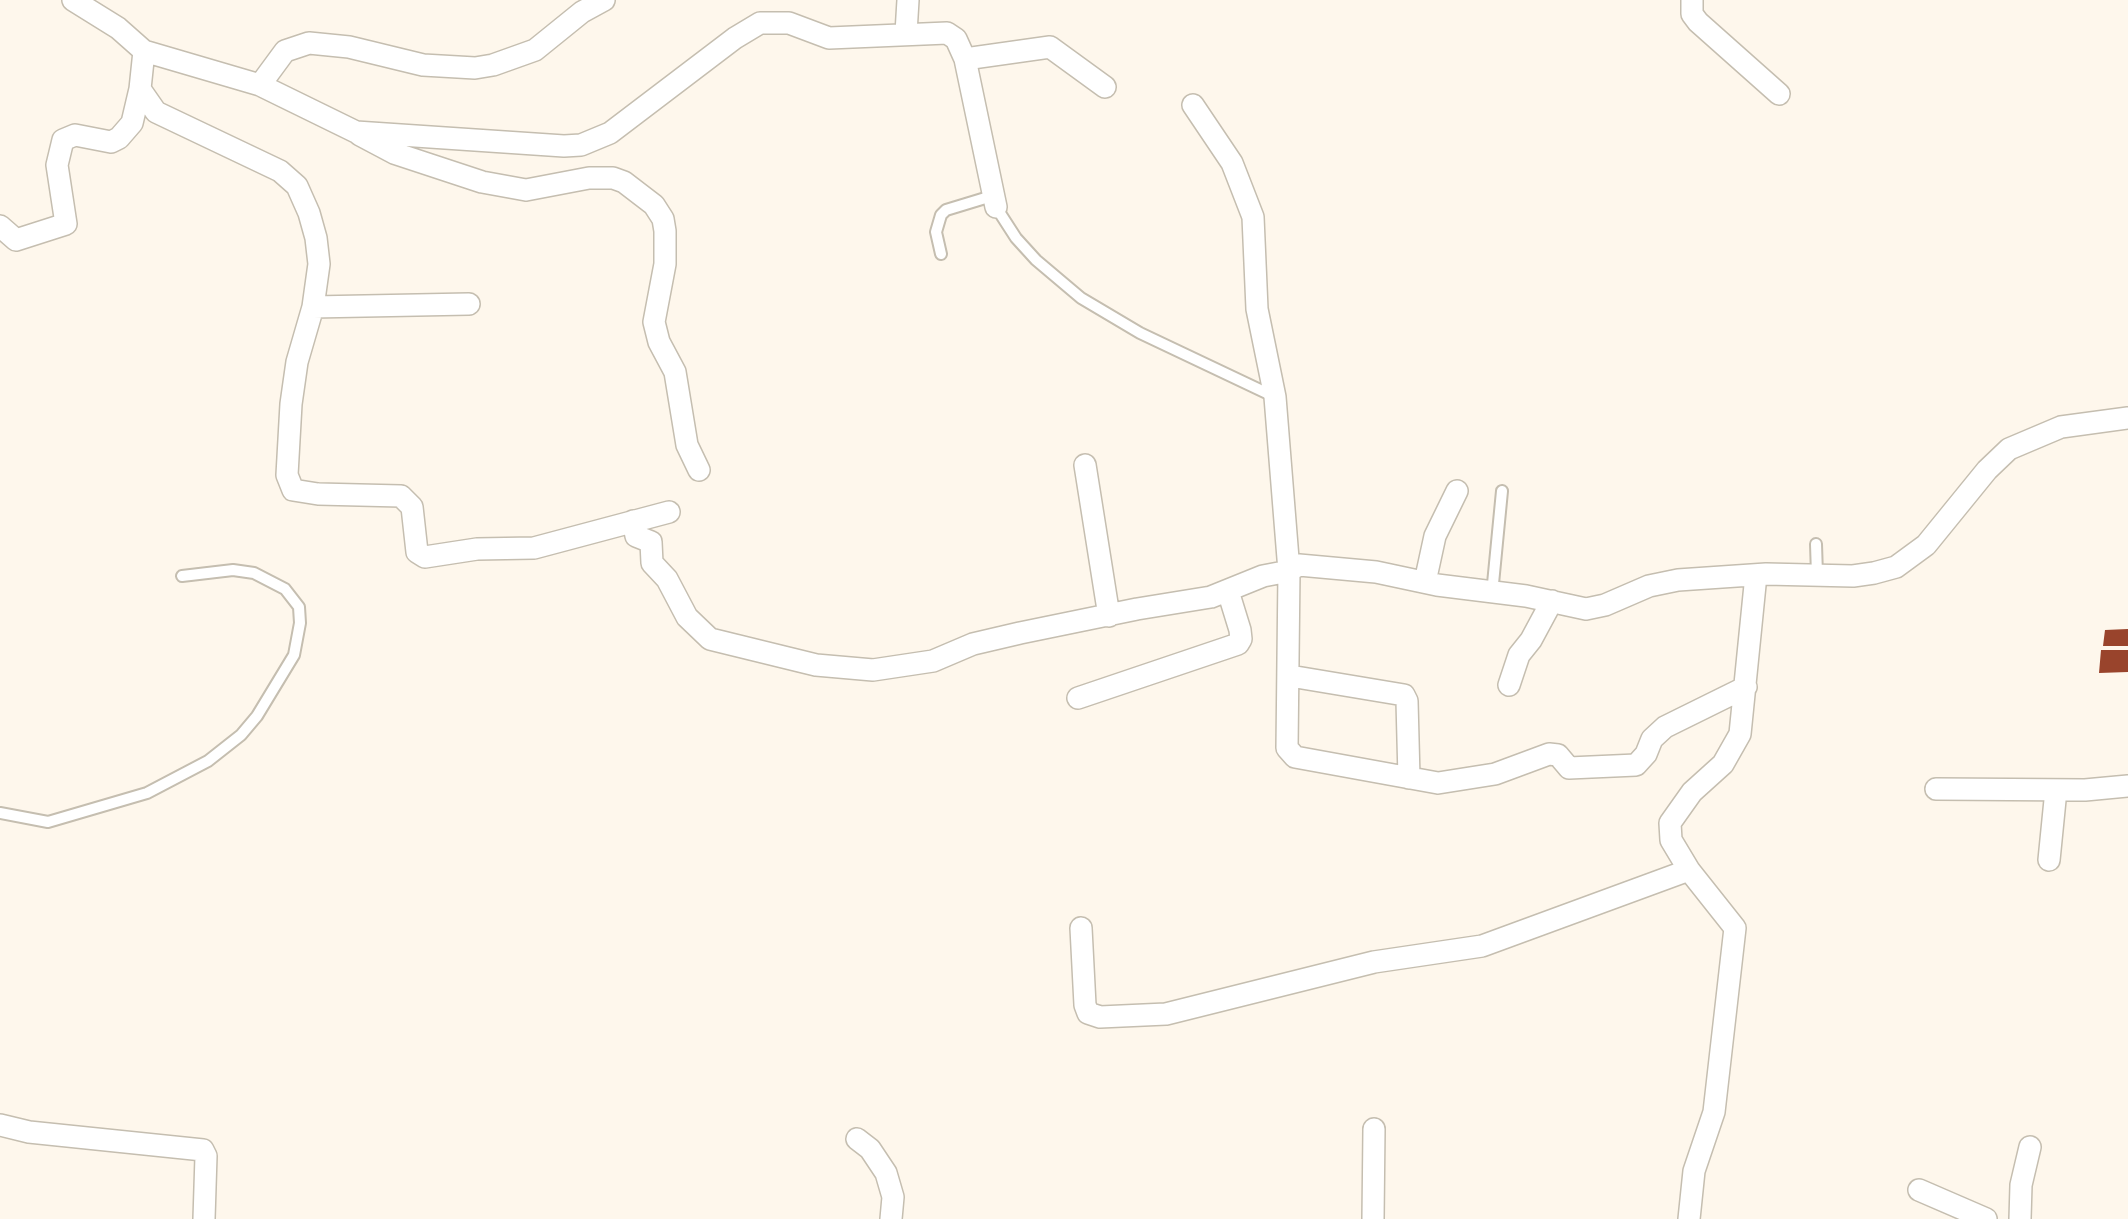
<!DOCTYPE html>
<html>
<head>
<meta charset="utf-8">
<style>
  body { margin:0 }
  canvas { display:block; background:#fef7ec }
</style>
</head>
<body>
<canvas width="2128" height="1219"></canvas>
<script>
const c = document.querySelector('canvas').getContext('2d');
c.lineJoin = 'round';
function fill(path, color) { c.fillStyle = color; c.fill(path, 'evenodd'); }
const toPath = rows => new Path2D(rows.map(r => 'M' + r).join(''));
function stroke(path, color, width, dash) { c.strokeStyle = color; c.lineWidth = width; c.lineCap = dash ? 'butt' : 'round'; c.setLineDash(dash || []); c.stroke(path); }
fill(toPath([
  [2128,629,2128,646,2103,646,2105,630],
  [2101,650,2128,650,2128,672,2099,673]
]), '#99442c');
const service = toPath([
  [996,207,1016,238,1036,260,1081,298,1140,333,1275,397],
  [941,254,936,232,941,215,946,210,992,196],
  [1816,544,1817,575],
  [1492,594,1502,491],
  [0,813,48,822,147,793,208,761,241,735,257,716,294,655,300,623,299,607,285,589,254,573,233,570,182,576]
]);
const minor = toPath([
  [73,0,118,28,144,51,260,85,356,132,564,146,581,145,610,133,735,38,760,23,789,23,829,38,947,33,956,39,965,59,996,207],
  [1692,0,1692,14,1698,22,1779,94],
  [906,33,908,0],
  [144,51,140,89,156,112,280,171,297,186,309,213,316,238,319,264,313,307,297,362,291,404,287,475,293,490,318,494,401,496,412,507,417,552,425,557,477,549,534,548,669,512],
  [965,59,1050,47,1105,87],
  [260,85,285,51,309,43,349,47,423,65,475,68,493,65,535,50,582,12,604,0],
  [1193,105,1232,163,1253,217,1257,309,1275,397,1289,571,1287,748,1295,757,1438,783,1495,774,1549,754,1558,755,1569,768,1636,765,1646,754,1652,739,1665,727,1746,687],
  [360,135,394,153,482,182,526,190,589,178,613,178,624,182,654,205,663,219,665,231,665,264,654,322,659,342,675,372,687,445,699,470],
  [0,226,16,240,66,224,57,165,63,140,75,135,111,142,119,138,132,123,140,89],
  [313,307,469,304],
  [1085,465,1109,616],
  [633,521,636,536,651,542,652,563,667,579,687,617,710,639,816,665,873,670,933,661,973,644,1020,633,1137,609,1211,597,1263,576,1289,571,1299,565,1376,572,1437,585,1526,596,1586,609,1605,605,1649,586,1678,580,1766,574,1853,576,1874,573,1896,567,1926,545,1987,470,2009,449,2061,427,2128,418],
  [1425,582,1435,536,1457,491],
  [1290,676,1404,695,1407,701,1409,778],
  [1509,685,1519,655,1531,640,1552,601],
  [1078,698,1238,644,1241,639,1240,630,1228,591],
  [1936,789,2085,790,2128,786],
  [2049,860,2056,790],
  [1081,928,1085,1005,1088,1013,1100,1017,1166,1014,1374,962,1482,946,1689,870],
  [0,1125,29,1132,203,1150,206,1156,204,1219],
  [857,1139,870,1149,886,1173,893,1197,891,1219],
  [1919,1190,1986,1219],
  [1373,1219,1374,1129],
  [1689,1219,1694,1171,1714,1112,1735,928,1689,870,1671,840,1670,823,1692,792,1723,764,1740,734,1756,575],
  [2020,1219,2021,1185,2030,1147]
]);
stroke(service, '#c5beb0', 14);
stroke(minor, '#c5beb0', 24);
stroke(service, '#fff', 10);
stroke(minor, '#fff', 21);
</script>
</body>
</html>
